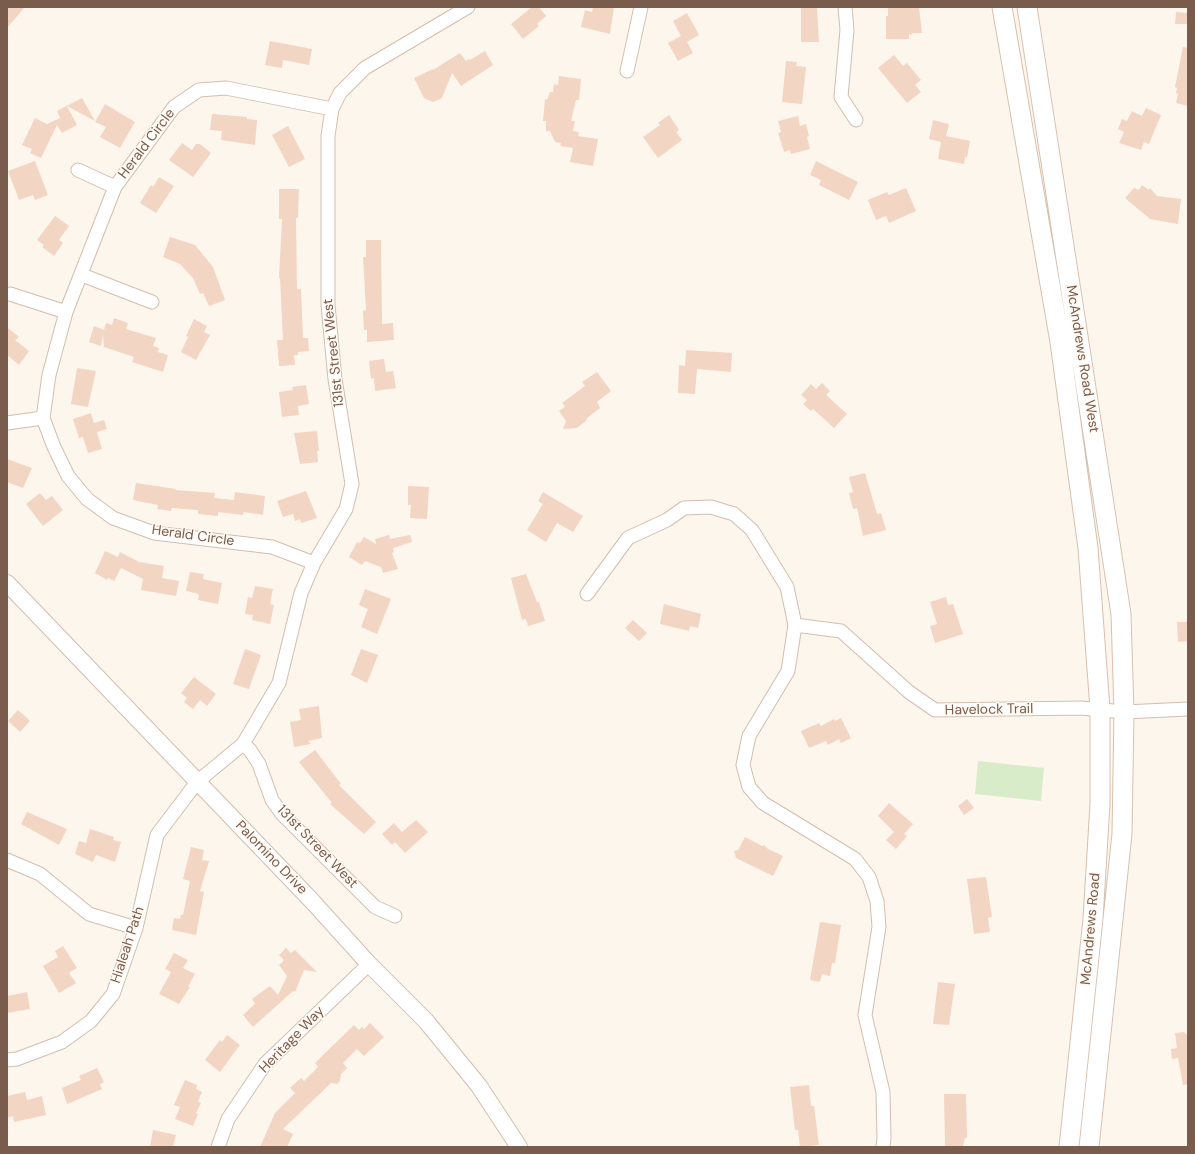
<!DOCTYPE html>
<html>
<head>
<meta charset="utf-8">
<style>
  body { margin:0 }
  #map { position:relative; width:1195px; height:1154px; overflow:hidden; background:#fdf6ec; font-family:"DM Sans",sans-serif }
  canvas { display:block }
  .frame { position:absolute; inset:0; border:8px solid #7a5c4d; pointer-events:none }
</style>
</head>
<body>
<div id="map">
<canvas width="1195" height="1154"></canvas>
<div class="frame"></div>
</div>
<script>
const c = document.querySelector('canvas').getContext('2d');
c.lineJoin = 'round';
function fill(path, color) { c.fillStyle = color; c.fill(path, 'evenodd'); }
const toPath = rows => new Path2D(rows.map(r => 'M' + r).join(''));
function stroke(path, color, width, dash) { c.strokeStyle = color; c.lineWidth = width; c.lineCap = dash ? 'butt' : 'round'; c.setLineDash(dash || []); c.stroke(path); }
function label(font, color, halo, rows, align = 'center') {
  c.font = font + ' "DM Sans",sans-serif'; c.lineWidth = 3; c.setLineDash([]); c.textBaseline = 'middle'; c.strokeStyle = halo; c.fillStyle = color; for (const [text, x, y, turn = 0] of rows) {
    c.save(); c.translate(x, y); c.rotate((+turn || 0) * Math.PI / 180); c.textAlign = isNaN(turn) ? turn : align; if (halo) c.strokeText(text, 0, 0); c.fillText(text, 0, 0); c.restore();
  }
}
fill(toPath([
  [978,761,1044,768,1041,801,975,794]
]), '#d8ecc9');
fill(toPath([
  [7,7,25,7,7,28],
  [532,7,539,7,546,16,537,24,539,26,523,39,511,24],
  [593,7,614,7,610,34,581,27,585,10,592,12],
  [801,7,817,7,819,42,801,42],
  [894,7,919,7,922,33,912,33,912,35,909,34,909,39,886,39,886,16,888,16,888,8],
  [1176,12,1188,13,1188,24,1175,24],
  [687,13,699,35,687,42,693,53,678,61,668,43,681,36,673,21],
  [270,41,312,49,309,65,283,60,282,68,265,65],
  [1183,47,1188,48,1188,106,1176,103,1178,94,1176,93,1177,88,1175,87],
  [485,51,493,65,461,86,452,73,442,98,433,102,424,98,414,78,433,69,433,70,460,53,466,61,469,59,470,60],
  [894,55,903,66,907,63,921,80,915,85,921,92,907,103,878,68],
  [786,61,797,62,796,66,806,67,802,104,782,102],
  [559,76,581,79,579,100,576,100,571,121,575,121,573,131,579,132,578,136,598,139,593,166,570,162,573,148,560,146,561,143,555,142,550,131,546,131,546,121,543,121,545,99,547,100,550,92,553,92,554,84,558,85],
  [82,98,95,121,67,106,77,125,62,133,57,125,41,158,30,153,32,149,22,145,35,118,47,124,60,118,57,111],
  [105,104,135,122,120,148,100,137,106,127,95,122],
  [1146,108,1161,115,1149,144,1144,142,1141,150,1119,143,1124,132,1118,129,1122,119,1127,121,1132,111,1142,116],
  [212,114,247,117,247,119,257,120,255,145,221,140,222,131,210,130],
  [669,115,679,130,676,132,682,140,658,158,643,137,660,125,658,123],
  [798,116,800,126,806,124,809,136,807,137,810,149,791,154,790,150,784,152,778,133,781,132,778,121],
  [933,120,949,124,946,136,970,141,967,158,965,157,964,164,938,159,941,142,929,139],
  [288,126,305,159,289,167,272,135],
  [182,143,192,150,196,144,200,144,211,153,193,177,169,160],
  [35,161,48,195,35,200,33,195,19,200,8,171],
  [816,161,858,182,849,200,819,185,821,180,810,175],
  [159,177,174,186,156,213,140,203,151,185,153,187],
  [1142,185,1149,190,1150,188,1157,196,1181,199,1178,224,1150,219,1125,198,1134,188,1139,190],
  [906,188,916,211,889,223,886,216,876,220,868,200,887,192,889,195],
  [279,189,299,189,298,218,296,218,297,289,301,289,303,338,308,338,309,351,298,352,298,355,294,355,295,365,279,366,277,340,283,340,280,278,279,278,282,219,279,219],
  [55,216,69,226,59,240,63,243,54,256,42,247,44,245,37,240],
  [170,237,195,245,213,267,225,300,209,306,203,293,200,294,193,278,180,264,163,257],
  [366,240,381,240,382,324,393,323,394,340,367,342,367,330,364,330,363,311,366,310,363,257,366,257],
  [114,318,128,323,126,329,156,338,153,346,159,348,158,352,168,355,163,372,132,362,134,357,104,347,103,335,101,346,89,342,94,326,104,330,106,323,112,325],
  [194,319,207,326,204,332,210,335,196,360,181,352,188,337,186,336],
  [7,327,19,337,15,340,29,351,19,365,7,355],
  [686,350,732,353,731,372,697,369,695,394,678,393,679,365,685,366],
  [384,359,386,372,393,371,396,388,375,391,374,378,371,379,369,361],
  [77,368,96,371,88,407,71,404],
  [597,372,611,391,597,402,600,408,586,419,587,420,577,428,563,429,566,421,559,411,565,407,562,403,585,386,582,382],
  [822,383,830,391,826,395,847,414,834,428,813,409,811,411,803,404,807,400,801,395,811,384,816,389],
  [306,385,309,404,298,406,299,415,282,417,279,392,293,390,292,387],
  [91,413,94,423,104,420,107,429,97,432,102,449,88,453,83,437,79,438,73,419],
  [317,431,319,451,317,451,318,462,300,464,294,433],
  [7,459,32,468,23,488,7,482],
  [865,473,877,514,881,513,886,530,863,536,857,508,853,509,849,493,853,492,849,477],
  [136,483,176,489,175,490,215,493,214,498,234,500,235,492,265,496,263,515,244,512,243,515,218,512,218,516,198,514,198,510,172,508,171,511,157,509,158,505,133,500],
  [408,486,429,487,427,519,410,518,411,505,408,505],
  [306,491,317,518,301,523,300,519,295,521,293,514,283,517,277,501],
  [543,492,583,516,573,532,557,523,546,542,527,530,543,504,538,501],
  [40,493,46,500,52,496,63,510,43,526,26,504],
  [389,535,390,539,410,535,412,542,393,548,394,552,392,553,398,569,383,573,381,567,365,561,362,565,349,557,357,542,360,543,364,537,376,544,375,539],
  [105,551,118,557,120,552,139,562,164,566,162,578,179,581,176,596,141,590,143,579,121,568,114,581,108,578,107,580,95,573],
  [190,572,204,574,203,579,222,583,218,604,198,600,199,594,186,591],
  [526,574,537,602,539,602,545,621,528,626,526,619,522,620,511,578],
  [255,586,273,589,270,604,274,605,270,624,252,620,253,615,245,614,248,597,252,598],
  [365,589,391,599,377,634,361,627,368,609,359,605],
  [946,597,948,605,953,604,963,634,935,643,930,626,937,624,930,602],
  [664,604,701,614,698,628,690,626,689,631,660,624],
  [633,620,647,633,639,641,625,628],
  [1177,622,1188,622,1188,641,1178,642],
  [245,649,261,655,249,689,233,684],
  [361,649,378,655,367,683,351,675],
  [194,677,216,694,207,706,200,700,193,709,184,702,187,698,181,693],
  [319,706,322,738,308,741,311,744,294,747,290,722,301,720,299,709],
  [18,710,30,721,20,732,8,721],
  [841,718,851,738,841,743,839,739,828,745,826,741,809,748,801,731,819,723,821,726,834,719,835,721],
  [315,750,341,784,339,785,376,822,364,834,330,804,332,803,299,762],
  [967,799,974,808,964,815,958,806],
  [889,803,913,824,904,834,907,836,896,849,886,840,894,832,878,816],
  [27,812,67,829,59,845,21,824],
  [416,820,428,832,405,853,395,842,392,845,382,834,394,823,402,832],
  [90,829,114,837,113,840,121,842,115,862,96,855,93,862,75,854,79,841,86,843],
  [745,837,762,846,764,845,768,849,783,856,773,876,736,858,734,851,738,850],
  [191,847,204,850,202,860,209,861,200,891,204,892,196,935,172,930,174,918,180,919,181,915,183,915,190,881,183,879],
  [986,877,992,917,988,918,990,932,974,934,967,879],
  [820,922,841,925,835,963,832,963,830,976,822,974,820,982,810,980],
  [63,946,77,968,69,973,76,983,59,993,43,966,58,957,55,951],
  [286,948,291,953,295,950,317,972,304,970,295,992,293,991,253,1027,243,1015,255,1004,252,999,270,986,278,995,287,976,279,965,284,960,279,955],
  [174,953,188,960,183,968,195,974,188,987,190,987,179,1004,159,994,171,972,165,969],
  [938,982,955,984,949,1025,933,1024],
  [27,992,30,1009,7,1013,7,996],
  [370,1023,384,1037,364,1056,357,1049,343,1063,347,1068,341,1074,340,1081,337,1084,331,1083,283,1129,293,1134,287,1147,260,1147,275,1113,295,1093,290,1088,301,1078,304,1081,318,1067,315,1063,354,1025,359,1030,362,1027,364,1029],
  [1184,1032,1188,1036,1188,1084,1183,1085,1178,1058,1172,1059,1171,1049,1177,1048,1175,1033],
  [227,1035,240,1045,220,1072,205,1060,220,1040,222,1042],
  [97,1068,104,1082,100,1084,102,1089,67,1104,62,1088,81,1080,79,1076],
  [185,1080,197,1085,196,1089,202,1092,198,1101,201,1103,196,1113,198,1114,193,1126,175,1119,180,1107,174,1105],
  [809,1085,811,1106,814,1106,819,1145,800,1147,798,1130,795,1130,790,1087],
  [25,1092,27,1100,42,1096,46,1115,14,1122,13,1116,7,1118,7,1096],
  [944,1094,966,1094,967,1138,965,1138,963,1146,945,1146],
  [153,1130,176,1135,173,1147,150,1147]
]), '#f3d5c3');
const minor = toPath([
  [845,7,847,30,841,97,856,120],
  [627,71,641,7],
  [78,170,115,187],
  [82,275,152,302],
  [10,294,66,312],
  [7,423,43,418],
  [314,563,272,547,154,533,113,518,87,499,68,476,54,447,43,418,49,375,66,312,115,187,174,107,199,90,226,88,332,109],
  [587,594,628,538,667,520,684,508,711,507,734,514,752,530,787,587,795,625,788,671,749,736,743,765,749,787,763,803,855,859,869,877,877,901,879,927,865,1015,883,1092,884,1138,883,1147],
  [795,625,841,631,909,692,935,710,1081,708,1124,712,1188,709],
  [243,744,250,750,259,764,272,800,282,814,375,907,395,916],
  [7,860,40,874,89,914,136,928],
  [7,1060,17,1059,62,1042,91,1021,113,994,136,928,157,835,197,782,243,744,279,683,301,593,314,563,346,509,352,484,335,379,328,305,328,136,332,109,340,93,365,68,468,7],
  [218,1147,228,1119,265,1064,369,964]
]);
const tertiary = toPath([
  [7,583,312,901,369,964,426,1021,479,1086,519,1147]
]);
const secondary = toPath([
  [1002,7,1060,342,1088,548,1100,709,1100,804,1093,919,1069,1147],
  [1027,7,1121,614,1124,712,1122,834,1089,1147]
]);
stroke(minor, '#d1beb0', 15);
stroke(tertiary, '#d1beb0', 18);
stroke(secondary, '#d6c0b0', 21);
stroke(minor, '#fff', 13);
stroke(tertiary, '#fff', 16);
stroke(secondary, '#fff', 19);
label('14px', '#7a5c4d', '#fffaf3', [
  ["Herald Circle",147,144,-53],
  ["131st Street West",334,353,-96],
  ["McAndrews Road West",1082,359,81],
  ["Herald Circle",193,536,8],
  ["Havelock Trail",989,710,-1],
  ["131st Street West",317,847,46],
  ["Palomino Drive",271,858,46],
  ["McAndrews Road",1091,929,-85],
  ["Hialeah Path",128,945,-72],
  ["Heritage Way",292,1040,-46]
]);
</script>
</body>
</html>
